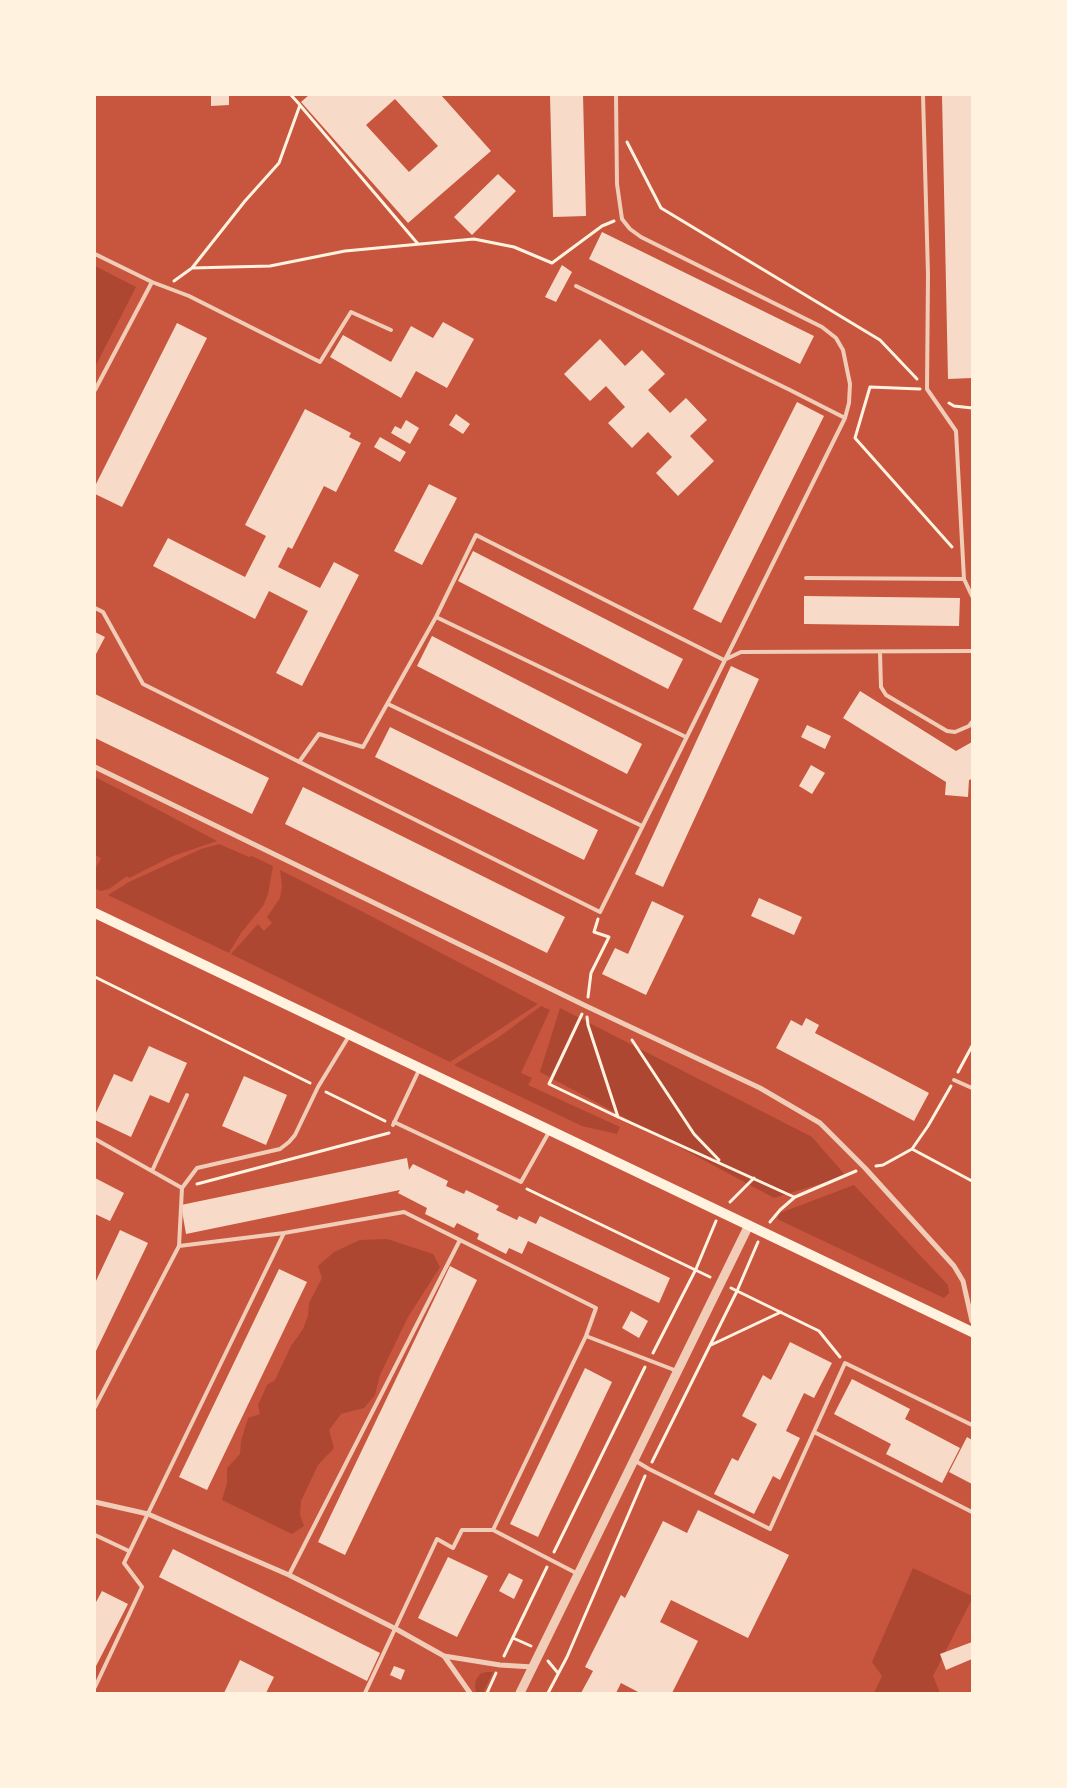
<!DOCTYPE html>
<html>
<head>
<meta charset="utf-8">
<style>
  body { margin:0 }
  #map { position:relative; width:1067px; height:1788px; overflow:hidden; background:#c8553d; font-family:"Fira Sans Condensed",sans-serif }
  canvas { display:block }
  .frame { position:absolute; inset:0; border:96px solid #fff3e0; pointer-events:none }
</style>
</head>
<body>
<div id="map">
<canvas width="1067" height="1788"></canvas>
<div class="frame"></div>
</div>
<script>
const c = document.querySelector('canvas').getContext('2d');
c.lineJoin = 'round';
function fill(path, color) { c.fillStyle = color; c.fill(path, 'evenodd'); }
const toPath = rows => new Path2D(rows.map(r => 'M' + r).join(''));
function stroke(path, color, width, dash) { c.strokeStyle = color; c.lineWidth = width; c.lineCap = dash ? 'butt' : 'round'; c.setLineDash(dash || []); c.stroke(path); }
fill(toPath([
  [95,266,136,287,95,367],
  [95,777,136,798,217,841,173,856,129,878,127,876,109,889,100,891,95,888,95,869,101,858,95,855],
  [219,844,249,857,252,856,273,866,268,894,263,906,241,933,229,953,108,895,129,882,201,849],
  [280,870,367,914,538,1004,450,1062,231,954,258,924,264,931,272,923,267,917,280,898,282,886],
  [541,1006,550,1010,521,1073,532,1078,528,1085,620,1127,617,1134,582,1126,454,1065,499,1037],
  [560,1008,812,1137,846,1176,774,1198,540,1072],
  [854,1185,948,1285,949,1293,944,1298,777,1219,780,1213],
  [387,1239,433,1254,440,1267,408,1317,380,1375,375,1395,364,1408,341,1414,329,1430,334,1448,318,1465,301,1501,300,1515,304,1526,292,1534,222,1500,227,1483,227,1468,240,1454,241,1441,248,1418,260,1414,258,1405,267,1385,275,1380,291,1346,303,1329,308,1316,309,1303,322,1278,318,1266,334,1252,360,1240],
  [913,1568,972,1596,972,1599,933,1676,940,1693,874,1693,882,1676,872,1662],
  [486,1672,493,1672,483,1693,476,1693,475,1686,476,1680,480,1674]
]), '#ae4732');
fill(toPath([
  [211,95,229,95,229,105,211,106],
  [309,95,441,95,491,151,408,223,301,102],
  [395,99,438,146,409,172,366,125],
  [550,95,583,95,586,216,553,217],
  [942,95,972,95,972,378,948,379],
  [498,174,516,191,472,235,454,217],
  [602,232,814,336,800,364,589,259],
  [562,265,572,272,556,302,545,297],
  [443,322,474,339,447,388,416,371,401,398,330,357,343,335,391,362,411,326,433,338],
  [177,323,207,338,122,507,95,494,95,486],
  [600,339,625,366,642,350,665,374,648,390,670,413,686,398,707,420,690,436,714,461,678,496,656,473,672,457,648,432,632,448,608,423,625,407,606,386,590,401,564,374],
  [797,402,824,416,721,623,693,609],
  [305,409,351,433,349,437,361,443,336,492,324,486,292,549,288,547,278,567,320,588,334,562,359,575,302,686,276,673,308,611,269,591,255,619,153,566,168,538,245,577,266,536,245,525],
  [456,414,470,424,463,434,449,425],
  [406,420,419,428,410,444,391,433,395,426,401,429],
  [380,437,406,452,400,462,374,447],
  [429,484,457,498,422,565,394,551],
  [473,551,683,659,668,689,458,581],
  [804,596,960,598,959,626,804,624],
  [95,632,105,637,95,656],
  [432,636,642,744,627,774,417,666],
  [731,666,759,679,663,887,635,874],
  [860,691,956,751,972,742,972,779,969,780,968,797,945,795,946,782,843,718],
  [95,694,269,778,252,814,95,738],
  [807,725,831,736,825,749,801,737],
  [390,727,598,830,584,860,375,757],
  [811,765,825,773,812,794,799,786],
  [303,787,565,917,547,953,285,824],
  [759,898,802,917,794,935,751,916],
  [652,901,684,916,646,995,602,974,615,948,628,954],
  [806,1018,819,1025,815,1033,929,1093,914,1121,776,1048,791,1020,802,1026],
  [149,1046,187,1063,169,1103,150,1095,131,1137,95,1120,95,1115,114,1074,132,1082],
  [244,1076,287,1095,266,1145,222,1126],
  [407,1158,409,1170,413,1164,448,1181,446,1186,464,1194,466,1190,499,1206,496,1210,517,1220,519,1216,536,1224,540,1216,670,1278,659,1303,528,1241,522,1254,509,1248,506,1254,477,1239,479,1234,457,1223,454,1228,425,1214,427,1208,398,1193,400,1190,186,1234,181,1205],
  [95,1178,124,1193,110,1221,95,1214],
  [120,1230,148,1243,95,1353,95,1283],
  [450,1266,477,1280,345,1555,318,1542],
  [279,1269,307,1282,207,1490,179,1477],
  [631,1311,648,1321,639,1338,622,1328],
  [790,1342,832,1363,814,1398,804,1393,786,1431,800,1438,780,1480,773,1476,754,1514,714,1494,732,1458,738,1461,757,1424,742,1416,763,1375,771,1380],
  [585,1368,612,1382,538,1537,510,1524],
  [852,1379,910,1409,905,1419,960,1448,942,1483,886,1454,891,1444,834,1414],
  [967,1437,972,1440,972,1484,949,1472],
  [698,1510,789,1555,748,1638,671,1600,660,1622,698,1641,672,1693,640,1693,621,1683,616,1693,581,1693,593,1671,585,1667,621,1595,625,1598,663,1521,687,1533],
  [173,1549,380,1653,367,1681,159,1577],
  [448,1557,488,1576,457,1637,418,1618],
  [509,1573,523,1580,514,1599,499,1591],
  [102,1591,128,1604,95,1668,95,1604],
  [972,1642,972,1659,946,1670,940,1654],
  [240,1660,274,1677,266,1693,224,1693],
  [394,1666,405,1670,401,1680,390,1675]
]), '#f7dbc8');
stroke(toPath([
  [299,104,418,244],
  [627,142,661,208,880,340,917,379],
  [192,268,270,266,345,251,474,239,514,247,552,263,602,226,614,221],
  [174,281,192,268,245,201,279,163,300,105,291,95],
  [920,389,870,387,855,438,952,547],
  [949,403,954,406,972,408],
  [95,977,310,1083],
  [588,997,591,973,609,937,594,932,598,919],
  [582,1014,549,1084,618,1117,794,1197],
  [587,1017,588,1025,618,1117],
  [632,1040,694,1134,719,1160],
  [958,1072,972,1046],
  [326,1092,385,1121],
  [912,1149,972,1181],
  [876,1166,883,1165,912,1149,928,1126,951,1086],
  [197,1184,389,1133],
  [527,1189,710,1277],
  [730,1202,754,1178],
  [770,1222,780,1210,795,1197,856,1171],
  [731,1288,819,1331,840,1357],
  [711,1345,781,1312],
  [653,1353,696,1269,716,1221],
  [652,1462,737,1291,758,1242],
  [554,1552,645,1367],
  [513,1638,531,1646],
  [504,1656,547,1567],
  [548,1661,558,1673],
  [487,1693,496,1673],
  [548,1693,567,1657,645,1476]
]), '#fff3e0', 3);
stroke(toPath([
  [923,95,928,274,927,389,956,431,964,579,972,596],
  [95,254,152,282,95,390],
  [152,282,189,296,320,362,351,312,391,330],
  [576,286,790,390,845,418],
  [806,578,964,579],
  [95,608,103,612,143,684,600,912,845,418,849,403,850,384,843,350,836,338,822,327,641,237,630,229,622,219,617,184,616,95],
  [436,617,686,737],
  [880,652,881,687,886,695,947,731,955,732,969,726,972,722],
  [388,704,642,826],
  [299,762,319,734,363,747,436,617,476,535,724,660,741,652,972,651],
  [954,1080,972,1088],
  [394,1122,521,1182,549,1132],
  [393,1125,420,1068],
  [95,1139,182,1188,179,1246,95,1407],
  [152,1171,187,1095],
  [182,1188,197,1168,280,1149,289,1142,295,1135,318,1087,349,1036],
  [179,1246,284,1233,404,1212,596,1308,586,1336,493,1530],
  [586,1336,677,1371],
  [814,1432,972,1512],
  [634,1460,649,1469,770,1529,845,1363,972,1425],
  [95,1535,129,1551],
  [289,1575,460,1240],
  [95,1687,142,1587,124,1563,284,1233],
  [365,1693,437,1539,453,1548,462,1530,493,1530,578,1574]
]), '#f1ccb7', 4);
stroke(toPath([
  [95,767,586,1006,760,1088,820,1123,865,1168,954,1266,963,1281,972,1321],
  [95,1502,148,1514,289,1575,396,1629,444,1656,500,1665,533,1667],
  [444,1656,470,1693]
]), '#f1ccb7', 5);
stroke(toPath([
  [520,1693,749,1225]
]), '#f1ccb7', 9);
stroke(toPath([
  [95,913,972,1332]
]), '#fff3e0', 10);
</script>
</body>
</html>
